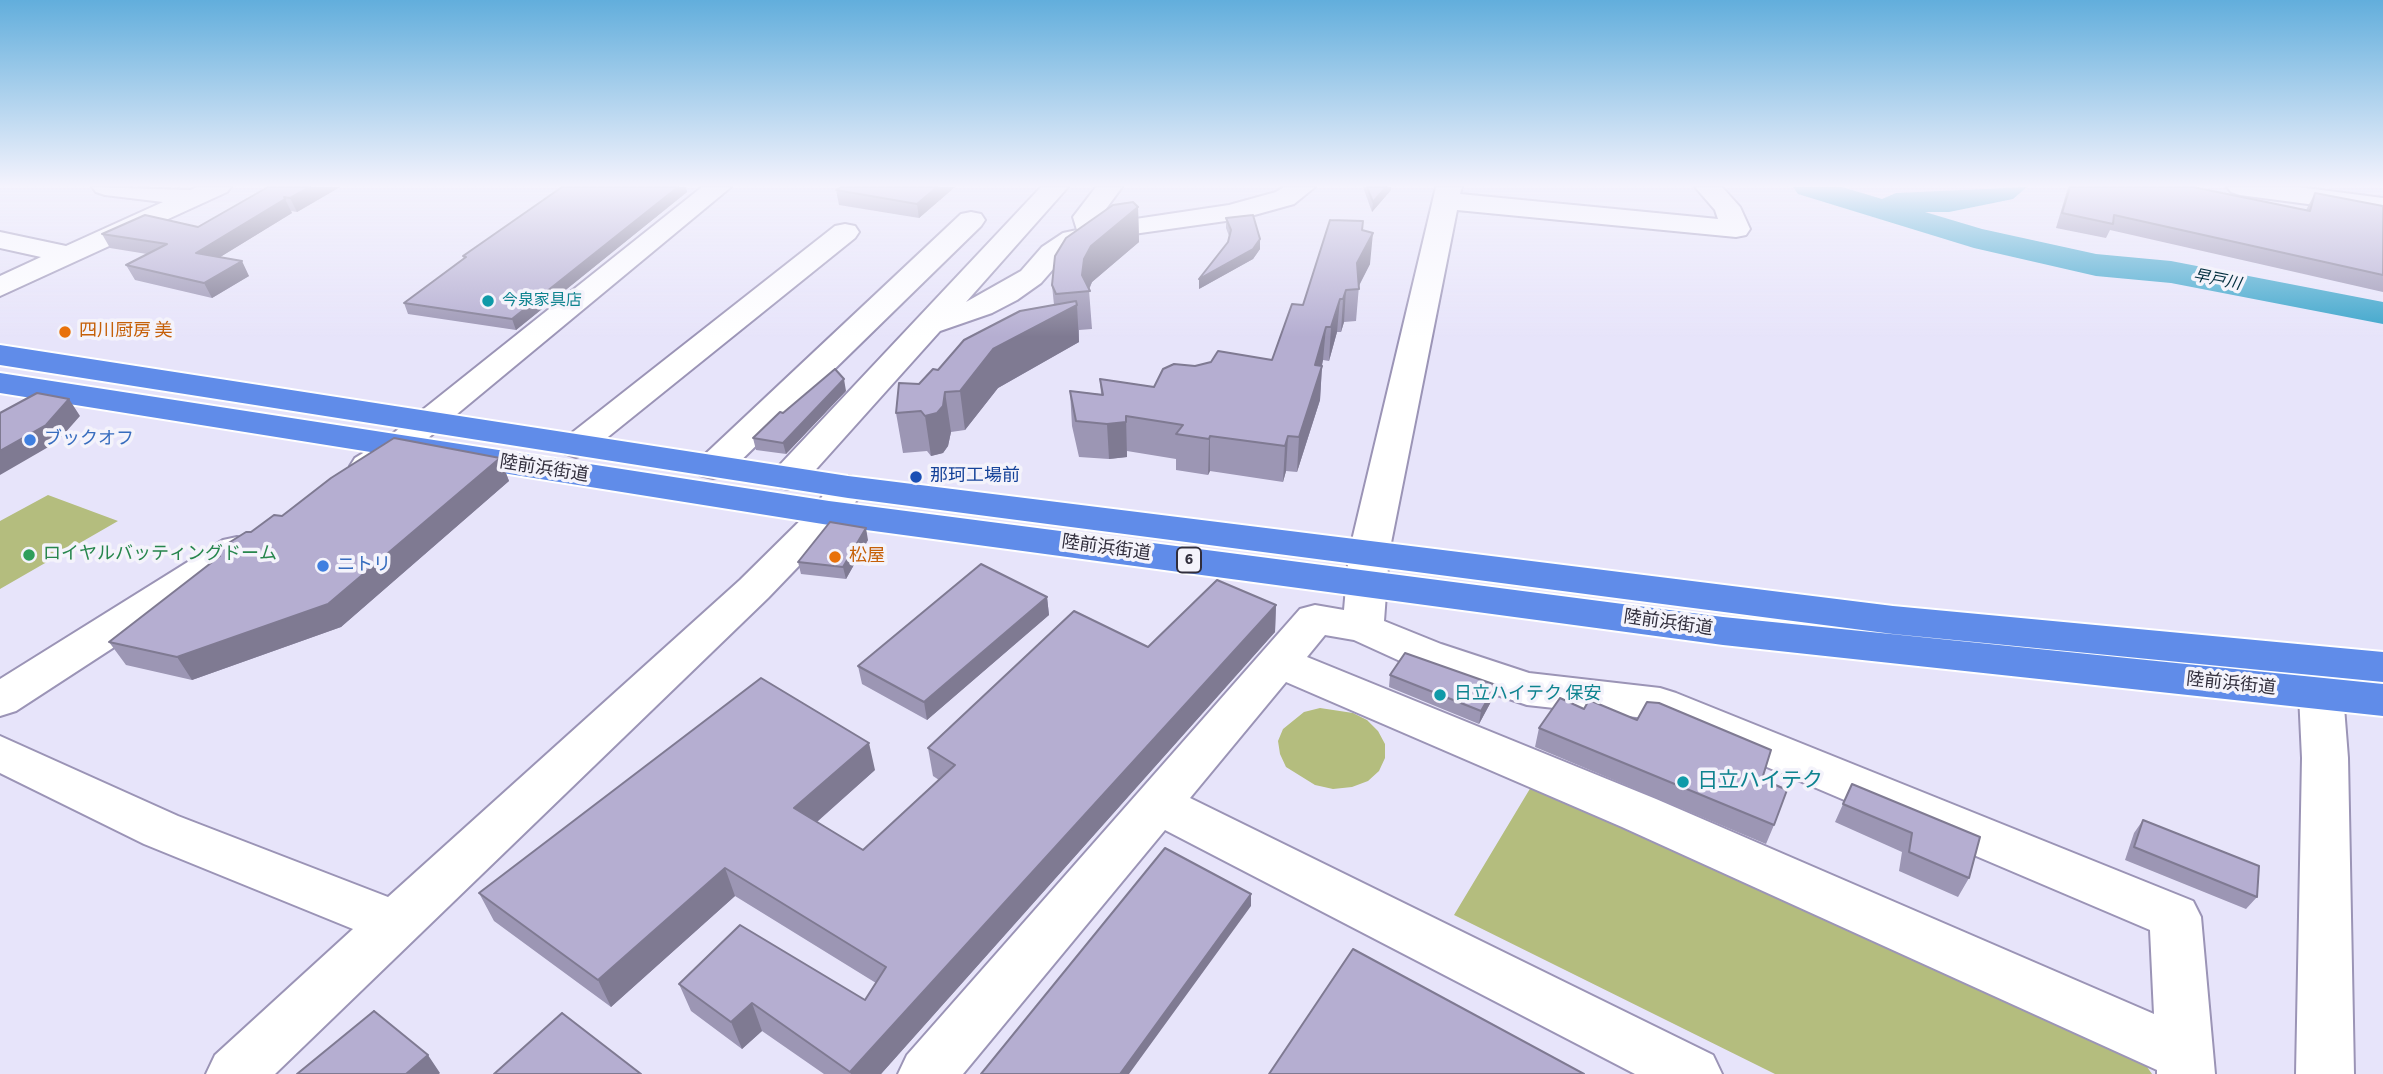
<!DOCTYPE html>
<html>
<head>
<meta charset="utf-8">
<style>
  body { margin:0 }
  canvas { display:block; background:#e7e4fa }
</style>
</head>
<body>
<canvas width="2383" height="1074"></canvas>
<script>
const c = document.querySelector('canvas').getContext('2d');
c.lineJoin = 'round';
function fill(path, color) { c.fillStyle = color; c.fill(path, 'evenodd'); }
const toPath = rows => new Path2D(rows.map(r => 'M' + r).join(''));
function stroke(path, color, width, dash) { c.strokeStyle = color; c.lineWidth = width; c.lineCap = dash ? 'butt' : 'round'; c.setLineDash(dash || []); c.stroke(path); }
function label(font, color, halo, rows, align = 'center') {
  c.font = font + ' "Source Sans 3","Noto Sans JP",sans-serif'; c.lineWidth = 7; c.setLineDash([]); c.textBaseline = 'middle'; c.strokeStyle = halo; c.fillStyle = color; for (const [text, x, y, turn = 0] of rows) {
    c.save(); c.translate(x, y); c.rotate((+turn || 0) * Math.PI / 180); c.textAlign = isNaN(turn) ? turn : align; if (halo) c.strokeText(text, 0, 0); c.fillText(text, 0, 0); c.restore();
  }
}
fill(toPath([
  [48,495,118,521,0,589,0,521],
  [1320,708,1353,713,1367,720,1378,731,1385,744,1385,758,1379,771,1368,781,1352,787,1333,789,1315,785,1286,767,1280,754,1278,741,1283,729,1304,712],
  [1534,782,2135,1050,2152,1074,1775,1074,1454,915]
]), '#b4bd7e');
fill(toPath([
  [1793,187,1842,187,1882,199,1896,193,2027,187,2013,199,1949,212,1925,212,1982,229,2096,254,2171,261,2383,302,2383,324,2171,283,2096,276,1974,248,1798,194,1793,187]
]), '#39a4ca');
const minor = toPath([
  [92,187,190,190,197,187,231,187,227,192,0,296,0,276,41,257,0,248,0,232,66,246,163,202,105,195,96,192,92,187],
  [702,187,731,187,410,453,381,474,368,477,355,474,350,466,355,458,386,439,702,187],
  [1041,187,1068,187,966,302,1021,271,1042,247,1063,233,1077,230,1073,217,1096,187,1122,187,1100,217,1102,224,1229,205,1276,192,1284,187,1315,187,1294,204,1240,219,1119,236,1083,245,1062,259,1041,283,1017,300,992,313,940,331,801,486,788,489,775,486,770,478,775,470,1041,187],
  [1436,187,1462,187,1460,194,1718,219,1715,210,1695,187,1722,187,1740,207,1750,229,1746,235,1736,237,1457,210,1389,553,1384,621,1441,644,1529,673,1660,688,1676,693,2193,901,2201,917,2215,1074,2157,1074,2157,1070,1622,827,1286,682,1190,798,1713,1055,1722,1074,1635,1074,1165,830,963,1074,898,1074,907,1055,1300,609,1315,605,1344,610,1349,553,1436,187],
  [1325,635,1354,640,1411,666,1527,705,1654,719,2150,930,2154,1014,1656,799,1307,657,1325,635],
  [2227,187,2298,187,2383,198,2383,214,2240,195,2231,192,2227,187],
  [971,212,981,214,985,220,981,226,726,475,713,478,700,475,695,467,700,459,961,214,971,212],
  [845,224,855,226,859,232,855,238,588,453,576,457,564,453,558,446,564,439,835,226,845,224],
  [848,476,861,479,866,487,842,521,768,598,275,1074,206,1074,215,1055,353,929,144,844,0,773,0,736,178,816,388,897,740,580,816,505,835,479,848,476],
  [237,537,251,540,256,549,251,558,16,711,0,716,0,679,223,540,237,537],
  [2304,646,2319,650,2343,694,2348,758,2354,1074,2296,1074,2302,758,2299,694,2283,661,2289,650,2304,646]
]);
const highway = toPath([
  [0,345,848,476,1893,606,2383,652,2383,682,1893,634,848,498,0,365,0,345],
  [0,373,829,501,1723,617,2383,684,2383,716,1723,645,829,525,0,393,0,373]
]);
stroke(minor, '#9b94b6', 4);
stroke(highway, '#fff', 4);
fill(minor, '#fff');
fill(highway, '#608ce9');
fill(toPath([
  [268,187,340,187,297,212,291,211,292,213,220,257,249,276,212,298,135,280,126,265,147,254,110,248,102,234,198,227],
  [562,187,686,187,687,192,516,330,408,314,404,303,464,258,463,256],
  [955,187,919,218,839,205,836,190],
  [1363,187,1391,187,1391,190,1372,212],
  [2068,187,2193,187,2306,210,2315,193,2383,206,2383,292,2110,230,2106,238,2056,228],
  [1138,207,1139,242,1092,282,1089,290,1092,329,1079,330,1079,342,998,388,965,430,951,432,948,446,943,453,931,456,927,451,903,453,896,413,919,384,938,370,1054,305,1052,285],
  [1226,218,1260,239,1260,249,1253,259,1199,289,1228,242,1229,236,1226,228],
  [1362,230,1370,264,1359,286,1356,321,1344,322,1341,332,1337,332,1329,361,1323,360,1322,366,1320,400,1297,472,1286,471,1283,482,1210,471,1208,475,1176,470,1176,459,1127,451,1127,457,1109,459,1079,457,1072,426,1070,391,1101,394,1100,379,1154,387,1195,366,1272,360,1303,305],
  [846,391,786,454,756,450,753,438,783,413],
  [500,458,509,481,341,627,192,680,126,665,109,642,215,560,211,554,251,532],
  [868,540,846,579,801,574,798,562],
  [1047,597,1049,615,927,720,862,684,858,666],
  [1276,605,1275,632,881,1074,824,1074,762,1031,742,1049,691,1011,679,984,865,1000,876,983,735,896,611,1007,494,921,479,893,875,770,817,822,863,850,939,780,933,776,928,748,1148,647],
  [1390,675,1493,698,1479,724,1389,687],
  [1584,709,1762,779,1774,825,1766,844,1535,747,1539,728],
  [1852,784,1969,878,1958,897,1899,871,1902,852,1835,822],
  [2143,820,2257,897,2246,909,2125,860,2134,833]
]), '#9c96b4');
fill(toPath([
  [310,187,340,187,297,212,290,198],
  [678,187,686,187,687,192,516,330,512,319],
  [937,187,955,187,919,218,917,204],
  [1386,187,1391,187,1391,190,1372,212,1373,202],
  [285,199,292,213,204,267,196,253],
  [1138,207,1139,242,1092,282,1088,291,1082,275,1084,259,1091,246],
  [1373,233,1370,264,1357,289,1357,263],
  [1260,239,1260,249,1253,259,1199,289,1199,279],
  [242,261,249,276,212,298,204,283],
  [1346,290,1344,322,1341,332,1343,299],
  [1340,299,1337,332,1329,361,1331,327],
  [1077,305,1079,342,998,388,965,430,960,391,993,349],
  [1326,327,1323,360,1320,372,1322,366,1320,400,1297,472,1299,437,1315,365],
  [844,379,846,391,786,454,783,443],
  [945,392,951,432,948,446,943,453,931,456,925,416],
  [69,399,80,416,57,442,0,475,0,451],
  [1126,416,1127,457,1109,459,1107,424],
  [1210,436,1210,471,1208,475,1209,439],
  [1288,436,1286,471,1283,482,1285,446],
  [500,458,509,481,341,627,192,680,177,657],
  [866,528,868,540,846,579,843,567],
  [1047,597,1049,615,927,720,924,702],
  [1276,605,1275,632,881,1074,851,1074,850,1072],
  [1496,685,1493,698,1479,724,1481,711],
  [869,743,875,770,802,835,794,808],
  [725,868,735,896,611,1007,598,980],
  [1251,894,1251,906,1129,1074,1120,1074],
  [752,1003,762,1031,742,1049,731,1022],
  [428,1055,440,1073,439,1074,406,1074]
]), '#7f7a92');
const building = toPath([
  [268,187,310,187,290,198,284,197,285,199,196,253,242,261,204,283,126,265,167,244,102,234,145,215,198,227,268,187],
  [562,187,678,187,512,319,404,303,466,257,463,256,562,187],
  [841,187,937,187,917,204,836,190,841,187],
  [1367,187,1386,187,1373,202,1367,187],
  [2070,187,2193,187,2310,211,2315,193,2383,206,2383,275,2114,215,2113,224,2062,213,2070,187],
  [1133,202,1138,207,1091,246,1084,259,1082,275,1090,291,1056,294,1052,285,1055,256,1066,238,1113,205,1133,202],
  [1253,215,1260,239,1253,249,1199,279,1228,242,1231,230,1226,218,1253,215],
  [1330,220,1363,221,1362,230,1373,233,1357,263,1359,289,1346,290,1343,299,1340,299,1331,327,1326,327,1315,365,1322,366,1299,437,1288,436,1285,446,1210,436,1209,439,1176,434,1183,425,1126,416,1126,422,1107,424,1076,421,1070,391,1103,395,1100,379,1154,387,1163,369,1174,364,1195,366,1211,362,1218,351,1272,360,1292,304,1303,305,1330,220],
  [1076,301,1077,305,993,349,960,391,945,392,943,406,937,413,925,416,921,411,896,413,899,383,919,384,933,369,938,370,964,340,1020,311,1076,301],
  [835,369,844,379,783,443,753,438,780,412,783,413,835,369],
  [37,393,69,399,46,425,0,451,0,413,37,393],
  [394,438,500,458,328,604,177,657,109,642,220,556,211,554,246,532,251,532,274,515,282,516,331,478,394,438],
  [830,522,866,528,843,567,798,562,830,522],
  [981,564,1047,597,924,702,858,666,981,564],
  [1217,580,1276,605,850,1072,752,1003,731,1022,679,984,740,925,865,1000,886,967,725,868,598,980,479,893,761,678,869,743,794,808,863,850,955,765,928,748,1074,611,1148,647,1217,580],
  [1405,653,1496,685,1481,711,1390,675,1405,653],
  [1560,698,1584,709,1589,700,1637,720,1647,702,1659,703,1771,750,1762,779,1787,790,1774,825,1539,728,1560,698],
  [1852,784,1980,837,1969,878,1909,852,1912,833,1843,804,1852,784],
  [2143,820,2259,866,2257,897,2134,847,2143,820],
  [1165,848,1251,894,1120,1074,981,1074,1165,848],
  [1353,949,1584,1074,1269,1074,1353,949],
  [374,1011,428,1055,406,1074,297,1074,374,1011],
  [562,1013,641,1074,494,1074,562,1013]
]);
fill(building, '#b5aed1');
stroke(building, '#7f7a92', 2);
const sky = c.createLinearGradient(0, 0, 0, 337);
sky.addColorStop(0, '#62aedc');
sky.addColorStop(0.55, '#f4f3fd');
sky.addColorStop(1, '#f4f3fd00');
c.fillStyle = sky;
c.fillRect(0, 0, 2383, 337);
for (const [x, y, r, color] of [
  [488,301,7,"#0f9aa8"],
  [65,332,7,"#e8710a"],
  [30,440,7,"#3f7fe0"],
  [916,477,7,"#1a4fb4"],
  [29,555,7,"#2e9e5b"],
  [835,557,7,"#e8710a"],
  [323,566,7,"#3f7fe0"],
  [1440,695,7,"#0f9aa8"],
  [1683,782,7,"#0f9aa8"]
]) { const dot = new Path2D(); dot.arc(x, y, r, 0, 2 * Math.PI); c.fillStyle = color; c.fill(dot); stroke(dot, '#f4f3fb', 2.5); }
label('italic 16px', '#002e3e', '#f4f3fb', [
  ["早戸川",2217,281,11]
]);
label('16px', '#0d838f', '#f4f3fb', [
  ["今泉家具店",502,301]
], 'left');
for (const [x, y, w] of [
  [1189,560,24]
]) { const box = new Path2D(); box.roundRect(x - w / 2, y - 12.5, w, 25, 5); c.fillStyle = '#f4f3fb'; c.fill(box); stroke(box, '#312e3c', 2); }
label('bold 16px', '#312e3c', null, [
  ["6",1189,560]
]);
label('18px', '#c56008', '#f4f3fb', [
  ["四川厨房 美",79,332],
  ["松屋",849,557]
], 'left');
label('18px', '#366cbe', '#f4f3fb', [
  ["ブックオフ",44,440],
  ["ニトリ",337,566]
], 'left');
label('18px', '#312e3c', '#f4f3fb', [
  ["陸前浜街道",544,470,9],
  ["陸前浜街道",1106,549,8],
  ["陸前浜街道",1668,624,8],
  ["陸前浜街道",2231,685,6]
]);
label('18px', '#164399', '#f4f3fb', [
  ["那珂工場前",930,477]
], 'left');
label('18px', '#27864d', '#f4f3fb', [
  ["ロイヤルバッティングドーム",43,555]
], 'left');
label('18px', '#0d838f', '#f4f3fb', [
  ["日立ハイテク 保安",1454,695]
], 'left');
label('21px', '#0d838f', '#f4f3fb', [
  ["日立ハイテク",1697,782]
], 'left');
</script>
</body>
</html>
